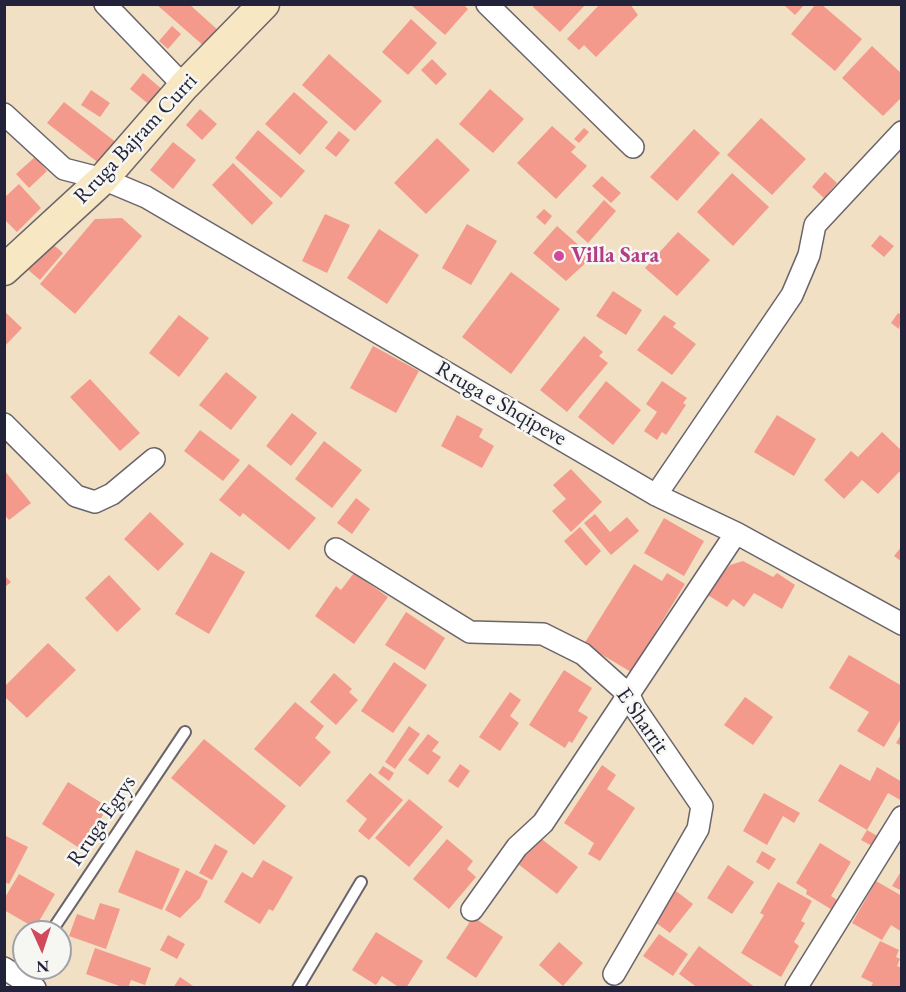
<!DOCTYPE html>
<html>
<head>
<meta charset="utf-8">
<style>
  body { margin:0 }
  #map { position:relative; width:906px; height:992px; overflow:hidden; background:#f1e0c4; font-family:"EB Garamond",serif }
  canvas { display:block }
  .frame { position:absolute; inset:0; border:6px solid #22223b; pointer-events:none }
  .north { position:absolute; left:12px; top:920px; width:60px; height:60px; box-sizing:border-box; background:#f6f6f2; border:2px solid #a1a1a9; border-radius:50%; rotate:177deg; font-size:16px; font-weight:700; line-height:24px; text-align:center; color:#22223b }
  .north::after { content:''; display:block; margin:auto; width:21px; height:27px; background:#d1495b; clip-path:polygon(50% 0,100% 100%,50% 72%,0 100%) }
</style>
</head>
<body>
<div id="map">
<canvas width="906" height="992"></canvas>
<div class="frame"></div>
<div class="north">N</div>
</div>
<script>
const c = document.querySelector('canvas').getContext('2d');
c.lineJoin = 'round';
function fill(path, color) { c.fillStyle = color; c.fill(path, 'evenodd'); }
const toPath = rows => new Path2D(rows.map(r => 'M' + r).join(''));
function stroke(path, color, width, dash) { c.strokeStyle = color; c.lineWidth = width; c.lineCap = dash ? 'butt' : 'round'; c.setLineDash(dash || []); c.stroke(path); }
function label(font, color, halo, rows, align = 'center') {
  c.font = font + ' "EB Garamond",serif'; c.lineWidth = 5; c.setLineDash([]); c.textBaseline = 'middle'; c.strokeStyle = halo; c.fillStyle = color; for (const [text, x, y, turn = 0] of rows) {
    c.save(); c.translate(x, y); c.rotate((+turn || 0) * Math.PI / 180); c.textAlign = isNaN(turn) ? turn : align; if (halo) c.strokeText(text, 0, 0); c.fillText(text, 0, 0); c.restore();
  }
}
fill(toPath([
  [156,4,189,4,219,31,205,47],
  [410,4,463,4,468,9,445,35],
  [535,4,586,4,560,32,533,7],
  [600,4,630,4,638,15,596,57,584,45,579,50,567,39],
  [783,4,805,4,795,15],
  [816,4,821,4,862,39,835,71,791,34],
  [411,19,437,43,408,75,382,52],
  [172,26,181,34,168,49,159,41],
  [872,46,902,74,902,97,883,116,842,78],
  [329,54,382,101,355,131,302,85],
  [432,59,447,74,436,85,421,70],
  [143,73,164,91,151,106,130,89],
  [490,89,524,119,493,153,459,124],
  [91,90,110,103,100,117,81,105],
  [294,92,328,122,300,155,265,124],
  [64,102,117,143,100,164,47,123],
  [200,109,217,124,202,140,186,125],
  [761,118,806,159,772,195,727,155],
  [552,126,576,147,571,152,587,166,556,199,517,163],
  [584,128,589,132,579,143,574,139],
  [694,129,720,153,677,201,650,177],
  [258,130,305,171,281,198,235,158],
  [339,131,350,140,336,157,325,148],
  [437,138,470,170,426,214,394,183],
  [173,142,196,160,173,189,150,170],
  [35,157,47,171,29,188,16,174],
  [233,163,273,203,252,225,212,185],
  [825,172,837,183,824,198,812,187],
  [732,173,769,207,733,246,697,212],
  [602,176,621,193,611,203,592,186],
  [19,184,41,208,17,232,4,219,4,198],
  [604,200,616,211,588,243,576,232],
  [544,209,552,216,545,225,536,217],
  [325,214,350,225,327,273,302,261],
  [122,218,142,236,75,314,40,284,95,219],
  [467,224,497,241,471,285,442,268],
  [557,226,592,257,566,281,533,253],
  [379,229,419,255,387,304,347,278],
  [678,232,710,260,677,296,645,268],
  [880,235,894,246,884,257,871,246],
  [49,241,63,253,40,280,26,268],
  [511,272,560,309,511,374,462,337],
  [613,291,642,310,626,335,596,316],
  [4,311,22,328,4,347],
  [898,313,902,315,899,329,891,323],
  [179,315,209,338,179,377,149,353],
  [664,315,676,323,673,327,696,344,672,375,637,350],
  [584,336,603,352,599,356,608,363,567,412,540,390],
  [373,346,419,371,396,413,350,388],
  [226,372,257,397,231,430,199,405],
  [90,379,140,433,120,451,70,397],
  [606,381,641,410,613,445,578,417],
  [662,381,687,398,683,403,686,405,666,435,662,432,657,440,644,431,657,412,646,404],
  [292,413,317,433,291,466,266,446],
  [457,415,483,429,479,437,494,446,482,468,441,446],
  [777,415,816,439,794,476,754,452],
  [200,430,240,460,223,481,184,451],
  [882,432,902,451,902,474,899,472,878,494,862,480,844,499,824,480,851,451,858,457],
  [324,441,362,470,332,508,295,479],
  [249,464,316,518,289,550,243,513,240,517,219,500],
  [571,469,602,502,571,532,552,511,566,499,553,485],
  [4,470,31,503,9,520,4,514],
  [356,498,370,509,352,534,337,523],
  [150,512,184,544,158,571,124,539],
  [595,514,610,532,627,517,639,531,611,555,584,523],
  [664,518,704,541,684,576,644,553],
  [580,527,601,551,586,566,564,541],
  [902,546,902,562,894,556],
  [211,552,245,572,209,634,175,614],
  [743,561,773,577,777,573,795,585,782,609,754,593,744,607,733,599,727,607,706,594,730,565],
  [634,564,662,581,667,573,685,584,631,672,584,644],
  [354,573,388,597,354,644,315,616,336,586,341,590],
  [4,575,11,582,4,588],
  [109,575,141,609,117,632,85,598],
  [406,612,445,638,425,670,385,645],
  [48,643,76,670,27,718,4,696,4,687],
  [849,655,902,686,902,717,884,747,857,731,869,712,829,688],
  [394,662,427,685,393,733,361,711],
  [564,670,592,688,578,711,588,717,572,743,569,741,565,748,529,725],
  [334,673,352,689,349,692,358,700,336,725,310,702],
  [510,692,521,700,510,716,519,723,500,751,479,737],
  [745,697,773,717,753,745,724,725],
  [295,702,324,726,315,738,331,752,300,787,254,749],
  [409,726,420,734,395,769,385,762],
  [902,733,902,746,896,743],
  [428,734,439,742,432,751,441,757,428,775,408,760],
  [204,739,286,806,254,845,171,778],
  [460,764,470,771,458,788,448,781],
  [840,764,870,781,877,767,902,782,902,801,888,793,867,830,818,801],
  [602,765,616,775,607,789,635,808,600,861,588,854,594,843,564,823],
  [383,766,394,773,389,781,378,773],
  [370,773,403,800,369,840,358,831,367,819,346,801],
  [68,782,108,807,81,849,42,824],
  [764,793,800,813,794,823,783,816,767,845,743,831],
  [409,799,443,827,409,867,375,838],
  [867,830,879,837,874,847,861,840],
  [4,835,28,847,9,884,4,882],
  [539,837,578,867,557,894,518,864],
  [447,839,473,861,467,869,476,877,449,909,413,879],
  [820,843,851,862,831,896,840,902,834,911,806,894,807,890,796,883],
  [215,844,228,851,212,880,199,873],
  [136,850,180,869,162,910,118,892],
  [762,851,776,859,769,870,756,862],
  [263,860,293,877,273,911,269,909,260,924,224,902,242,872,252,878],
  [728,865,754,882,732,914,707,898],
  [186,870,208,881,200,898,180,918,165,910],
  [902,870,902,891,892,886],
  [19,874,55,894,35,928,4,910,4,899],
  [876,881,902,896,902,932,891,925,882,940,852,923],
  [778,882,812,901,801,921,805,923,794,942,799,946,781,977,741,953,764,915,760,913],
  [672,888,693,904,670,933,648,917],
  [100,903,120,909,106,949,69,936,77,914,94,920],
  [473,917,503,937,476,978,446,958],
  [376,932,423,961,406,988,400,988,382,976,376,985,352,970],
  [659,934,688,954,673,976,643,956],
  [168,935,185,944,177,959,160,950],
  [880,941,899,950,896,957,900,959,897,966,902,968,902,988,870,988,873,983,861,977],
  [559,942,583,963,563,986,539,965],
  [699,946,756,988,698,988,679,974],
  [95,948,151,968,145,985,131,980,128,988,125,988,86,974],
  [180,977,196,988,173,988]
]), '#f39a8d');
const service = toPath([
  [51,932,185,732],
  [298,988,361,882]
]);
const minor = toPath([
  [105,4,184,86],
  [487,4,633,147],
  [4,114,64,169,103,179,146,197,656,495,736,533,902,624],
  [4,424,76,496,95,502,112,494,154,459],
  [656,495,792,295,809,255,815,225,902,132],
  [336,549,470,632,543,634,583,654,629,695,635,708,702,806,698,829,614,974],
  [472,910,517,847,543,823,736,533],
  [4,968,35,988],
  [796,988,902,817]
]);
const secondary = toPath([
  [4,270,103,179,184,86,264,4]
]);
stroke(service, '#6a646b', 14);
stroke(minor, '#6a646b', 24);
stroke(secondary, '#6a646b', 33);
stroke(service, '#fff', 10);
stroke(minor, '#fff', 21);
stroke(secondary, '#f7e8c3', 30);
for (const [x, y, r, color] of [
  [559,256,6,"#d1479c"]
]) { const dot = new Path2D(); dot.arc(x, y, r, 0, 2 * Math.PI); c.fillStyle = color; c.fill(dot); stroke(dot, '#f6f6f2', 2); }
label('22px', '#22223b', '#f6f6f2', [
  ["Rruga Bajram Curri",136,139,-47],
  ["Rruga e Shqipeve",501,404,30],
  ["E Sharrit",642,721,55],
  ["Rruga Egrys",102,821,-56]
]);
label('bold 22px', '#b23c85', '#f6f6f2', [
  ["Villa Sara",571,256]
], 'left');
</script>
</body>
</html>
